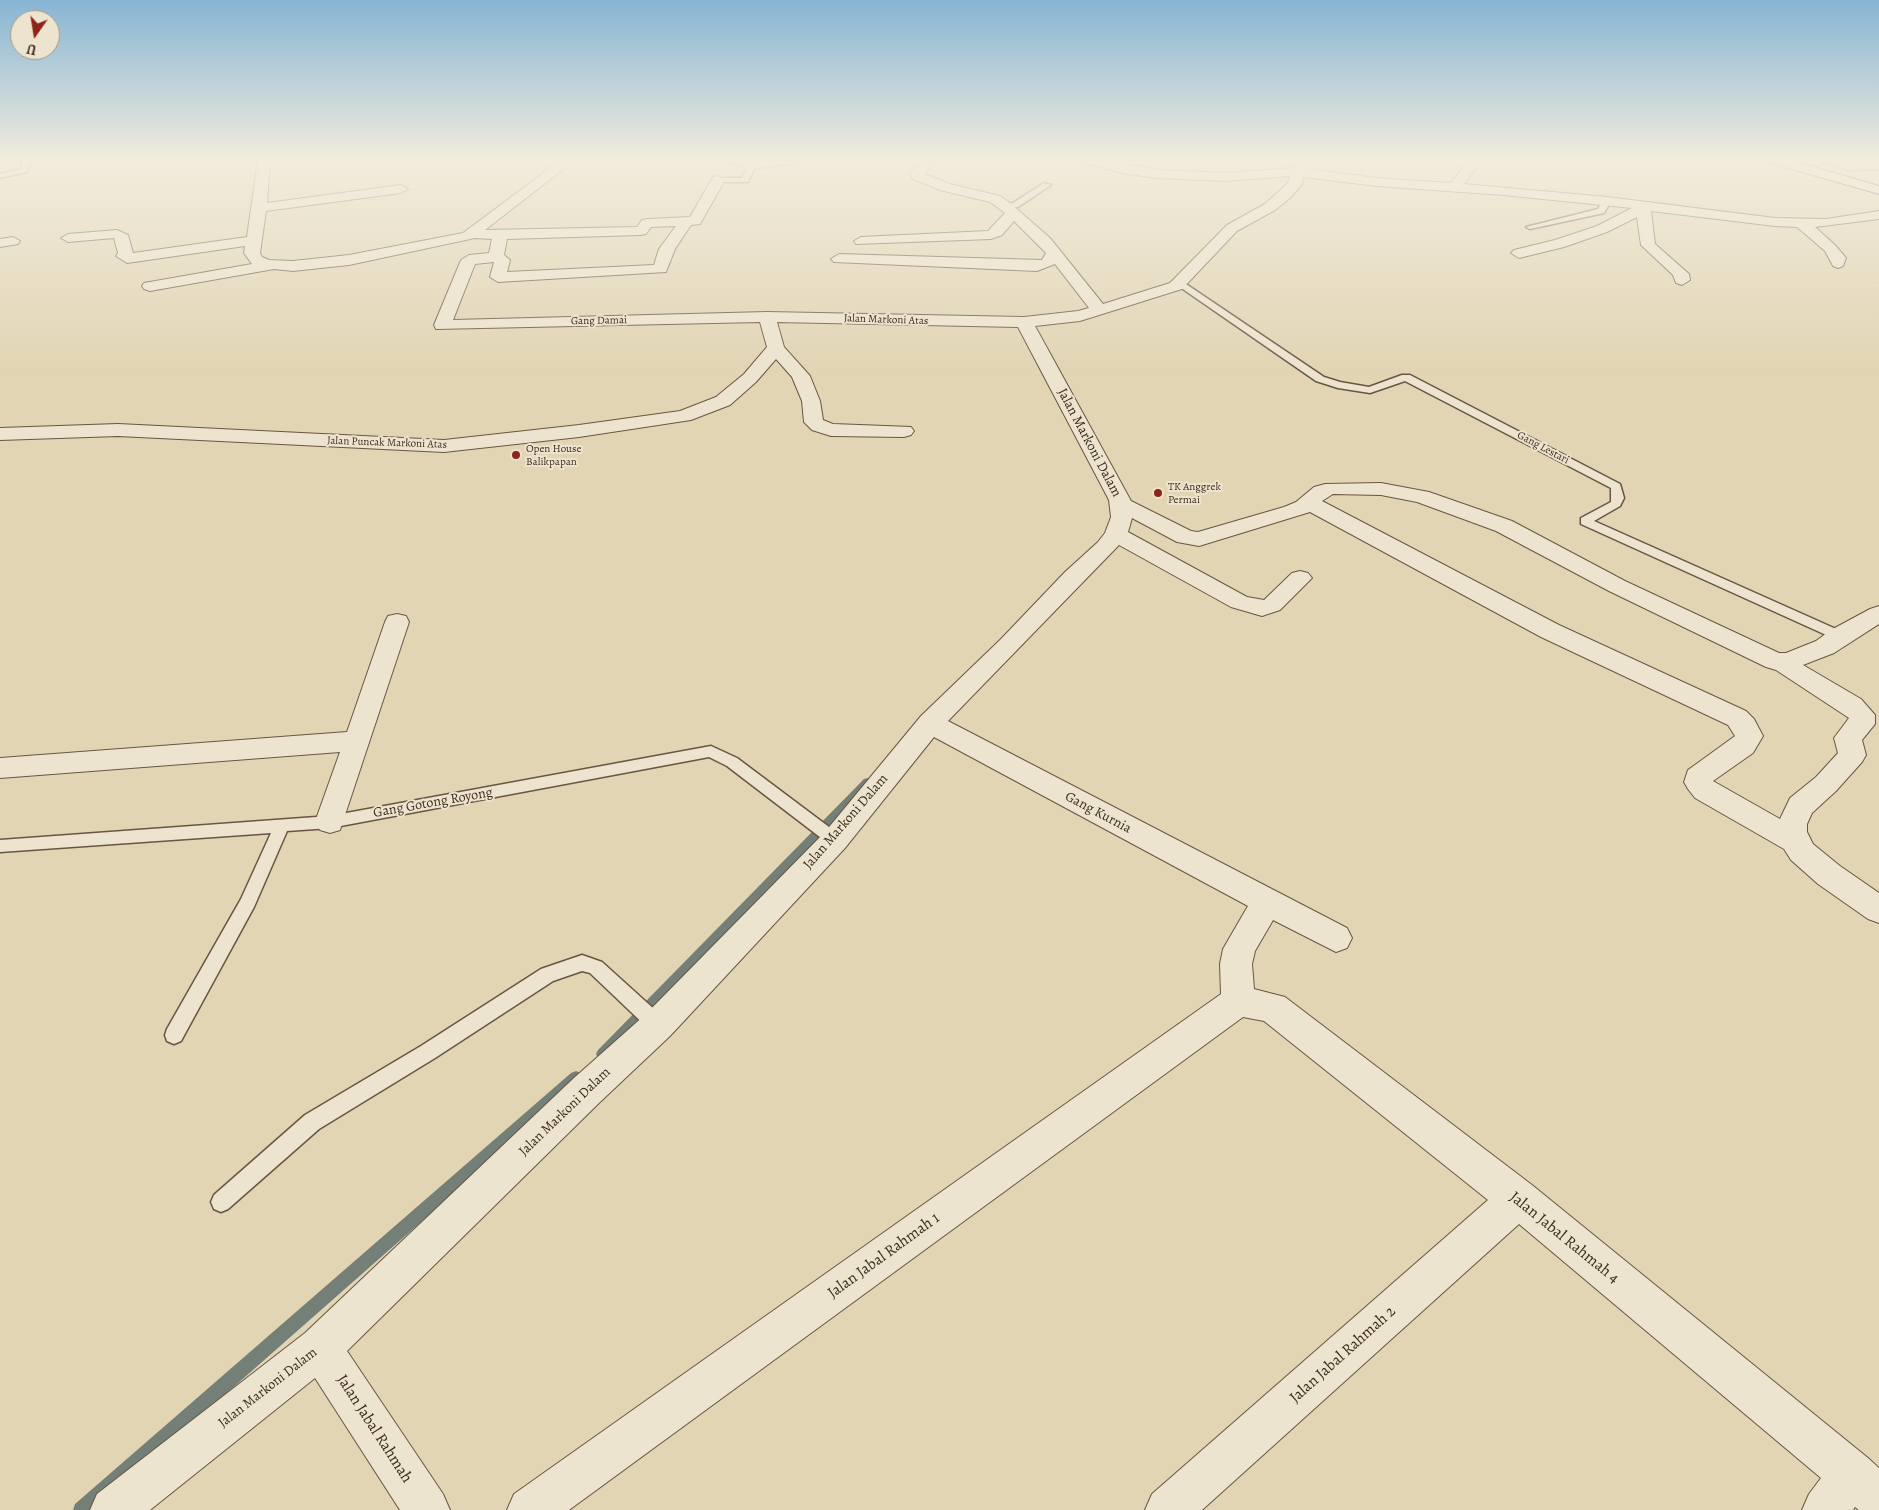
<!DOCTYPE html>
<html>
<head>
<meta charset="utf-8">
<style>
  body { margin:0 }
  #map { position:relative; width:1879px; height:1510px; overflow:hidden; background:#e1d5b4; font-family:Alegreya,serif }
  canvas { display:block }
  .north { position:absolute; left:10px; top:10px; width:50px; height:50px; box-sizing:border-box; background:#ece4ce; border:1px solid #a79a87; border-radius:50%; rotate:193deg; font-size:14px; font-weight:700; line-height:20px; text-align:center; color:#3f2c1d }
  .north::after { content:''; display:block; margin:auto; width:18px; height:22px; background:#8f2418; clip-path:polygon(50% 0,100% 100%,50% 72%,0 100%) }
</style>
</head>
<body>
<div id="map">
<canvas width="1879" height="1510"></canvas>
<div class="north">U</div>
</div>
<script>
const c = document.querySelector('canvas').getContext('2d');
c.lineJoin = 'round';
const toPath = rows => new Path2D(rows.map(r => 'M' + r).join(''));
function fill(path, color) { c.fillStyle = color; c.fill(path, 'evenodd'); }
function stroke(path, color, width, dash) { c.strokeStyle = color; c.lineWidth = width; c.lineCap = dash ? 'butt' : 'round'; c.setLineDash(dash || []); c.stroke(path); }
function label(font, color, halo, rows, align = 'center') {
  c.font = font + ' Alegreya,serif'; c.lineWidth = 4; c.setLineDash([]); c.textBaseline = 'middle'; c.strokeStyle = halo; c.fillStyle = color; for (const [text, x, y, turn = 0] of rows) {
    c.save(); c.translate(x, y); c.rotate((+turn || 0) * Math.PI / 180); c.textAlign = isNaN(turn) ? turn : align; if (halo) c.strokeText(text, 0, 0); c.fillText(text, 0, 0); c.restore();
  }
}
fill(toPath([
  [1813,160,1820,160,1849,170,1879,169,1879,171,1849,172,1813,160],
  [868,778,872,779,873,782,872,785,606,1058,602,1060,598,1058,596,1054,598,1050,864,779,868,778],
  [576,1071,581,1073,582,1077,581,1081,94,1510,73,1510,75,1504,571,1073,576,1071]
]), '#747f78');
const service = toPath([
  [23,160,31,160,27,172,0,178,0,174,21,169,23,160],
  [749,163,756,165,748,182,718,182,714,180,718,178,742,178,749,163],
  [1044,183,1051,185,1018,207,1005,208,1001,206,1013,203,1044,183],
  [1604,199,1611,201,1604,213,1530,229,1526,227,1598,209,1604,199],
  [1180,280,1324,377,1340,382,1369,387,1402,375,1410,375,1620,484,1624,498,1620,506,1594,521,1845,633,1847,636,1840,640,1835,639,1581,524,1581,518,1611,502,1611,488,1405,381,1370,393,1338,388,1316,381,1177,285,1176,283,1180,280],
  [711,746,737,758,841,836,843,840,841,844,835,846,829,844,727,766,709,757,330,828,287,831,254,907,181,1041,174,1044,167,1041,165,1035,167,1029,241,899,271,833,0,852,0,840,330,816,711,746],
  [582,955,602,962,665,1019,667,1025,665,1031,658,1033,651,1031,590,973,582,971,553,981,435,1058,319,1129,228,1209,221,1212,214,1209,211,1202,214,1195,305,1115,421,1046,541,969,582,955]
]);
const minor = toPath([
  [258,160,270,160,267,203,401,185,408,189,401,193,266,211,260,253,262,257,269,260,293,261,349,255,463,233,561,160,575,160,485,230,637,227,642,220,647,219,690,217,713,177,718,176,725,180,700,224,691,225,675,249,666,272,498,282,490,277,494,262,475,264,453,320,767,312,1024,317,1078,311,1089,308,1055,264,1037,271,834,262,831,259,839,254,1042,260,1046,253,1014,221,1002,235,991,239,856,244,854,241,861,237,988,231,1005,213,990,202,940,190,913,179,910,172,924,160,938,160,924,174,950,184,1000,196,1010,203,1050,238,1103,304,1170,283,1227,225,1265,204,1288,183,1290,176,1226,181,1158,178,1128,174,1083,163,1082,160,1104,160,1158,170,1226,173,1293,168,1302,160,1316,160,1308,169,1377,178,1451,183,1469,160,1482,160,1464,184,1607,197,1775,218,1826,219,1879,211,1879,219,1815,227,1835,245,1846,258,1843,266,1838,268,1833,266,1825,251,1797,227,1775,226,1651,211,1655,244,1689,274,1690,280,1682,285,1676,283,1673,275,1641,245,1637,217,1607,232,1564,247,1519,258,1511,253,1514,250,1555,240,1597,226,1632,208,1503,195,1377,186,1303,177,1302,184,1290,198,1275,210,1237,231,1182,289,1080,321,1035,326,1131,501,1191,531,1198,532,1284,507,1296,502,1314,487,1325,484,1381,483,1429,492,1512,521,1625,581,1779,653,1786,653,1816,641,1831,630,1870,609,1879,606,1879,624,1834,653,1803,665,1861,699,1875,715,1875,724,1862,740,1866,755,1862,762,1836,791,1812,813,1807,824,1807,832,1813,844,1840,866,1879,893,1879,923,1868,919,1818,884,1791,860,1784,849,1695,798,1688,789,1684,782,1688,770,1735,736,1728,725,1541,637,1310,512,1199,546,1177,542,1132,518,1128,532,1247,597,1264,600,1292,573,1300,571,1308,573,1312,578,1280,610,1262,616,1231,607,1119,545,948,721,1347,928,1352,938,1347,948,1336,952,1273,920,1255,951,1252,964,1254,989,1285,997,1532,1185,1868,1458,1879,1468,1879,1510,1859,1510,1855,1507,1853,1510,1802,1510,1809,1494,1821,1478,1519,1224,1202,1510,1145,1510,1152,1494,1488,1200,1264,1021,1243,1017,569,1510,507,1510,514,1494,1221,994,1220,964,1223,949,1248,906,934,737,845,848,670,1036,600,1102,347,1351,443,1494,450,1510,400,1510,315,1378,150,1510,90,1510,97,1494,305,1333,574,1078,646,1014,825,832,921,716,1001,639,1065,572,1098,542,1105,533,1111,517,1109,500,1018,327,777,322,784,347,810,376,820,401,823,420,833,424,911,427,914,431,911,435,904,437,831,436,812,430,804,422,802,401,792,377,776,359,756,382,730,405,691,420,579,437,444,452,118,436,0,440,0,428,118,424,444,440,579,425,680,411,716,397,744,374,767,347,760,322,436,329,434,325,461,260,469,255,489,253,492,239,475,238,349,265,293,271,274,269,150,291,144,289,142,286,144,283,252,264,244,253,245,246,127,263,116,256,118,253,114,238,68,242,61,238,68,234,117,230,128,235,133,253,247,237,258,160],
  [676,226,659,249,654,265,507,272,510,260,504,255,507,239,641,235,646,234,651,227,676,226],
  [1333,494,1381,495,1417,502,1496,531,1609,591,1766,667,1776,670,1849,718,1834,738,1838,753,1816,777,1790,798,1780,819,1713,781,1753,753,1763,736,1754,719,1746,711,1559,625,1322,501,1333,494],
  [728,160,752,161,800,160,794,164,752,169,729,163,728,160],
  [13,237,20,241,18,244,0,247,0,239,13,237],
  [397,614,406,616,409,622,340,830,330,833,320,830,315,822,340,752,0,778,0,758,347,732,385,622,388,616,397,614]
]);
const secondary = toPath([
  [1770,160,1790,160,1879,186,1879,194,1771,163,1770,160]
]);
stroke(service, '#685643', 3);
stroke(minor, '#685643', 2);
stroke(secondary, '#3f2c1d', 2);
fill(service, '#ece4ce');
fill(minor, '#ece4ce');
fill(secondary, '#ece4ce');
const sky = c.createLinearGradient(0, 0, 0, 371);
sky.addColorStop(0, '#87b5d4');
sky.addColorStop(0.43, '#f2ecdd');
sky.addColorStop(1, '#f2ecdd00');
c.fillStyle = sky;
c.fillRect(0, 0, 1879, 371);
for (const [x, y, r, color] of [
  [516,455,5,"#8f2418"],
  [1158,493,5,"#8f2418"]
]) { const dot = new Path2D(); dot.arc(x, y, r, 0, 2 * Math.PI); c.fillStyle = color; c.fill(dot); stroke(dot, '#ece4ce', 2); }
label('11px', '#3f2c1d', '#ece4ce', [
  ["Jalan Markoni Atas",886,320,2],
  ["Gang Damai",599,321,-1],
  ["Jalan Puncak Markoni Atas",387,443,2],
  ["Gang Lestari",1543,448,28]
]);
label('11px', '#3f2c1d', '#ece4ce', [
  ["Open House",526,449],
  ["Balikpapan",526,462],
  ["TK Anggrek",1168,487],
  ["Permai",1168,500]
], 'left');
label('14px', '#3f2c1d', '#ece4ce', [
  ["Jalan Markoni Dalam",1089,443,62],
  ["Gang Gotong Royong",433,803,-10],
  ["Gang Kurnia",1098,813,28],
  ["Jalan Markoni Dalam",846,822,-49],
  ["Jalan Markoni Dalam",565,1112,-44],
  ["Jalan Markoni Dalam",268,1388,-38]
]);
label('16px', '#3f2c1d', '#ece4ce', [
  ["Jalan Jabal Rahmah 4",1564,1238,39],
  ["Jalan Jabal Rahmah 1",884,1256,-36],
  ["Jalan Jabal Rahmah 2",1343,1355,-42],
  ["Jalan Jabal Rahmah",374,1429,57]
]);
</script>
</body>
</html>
